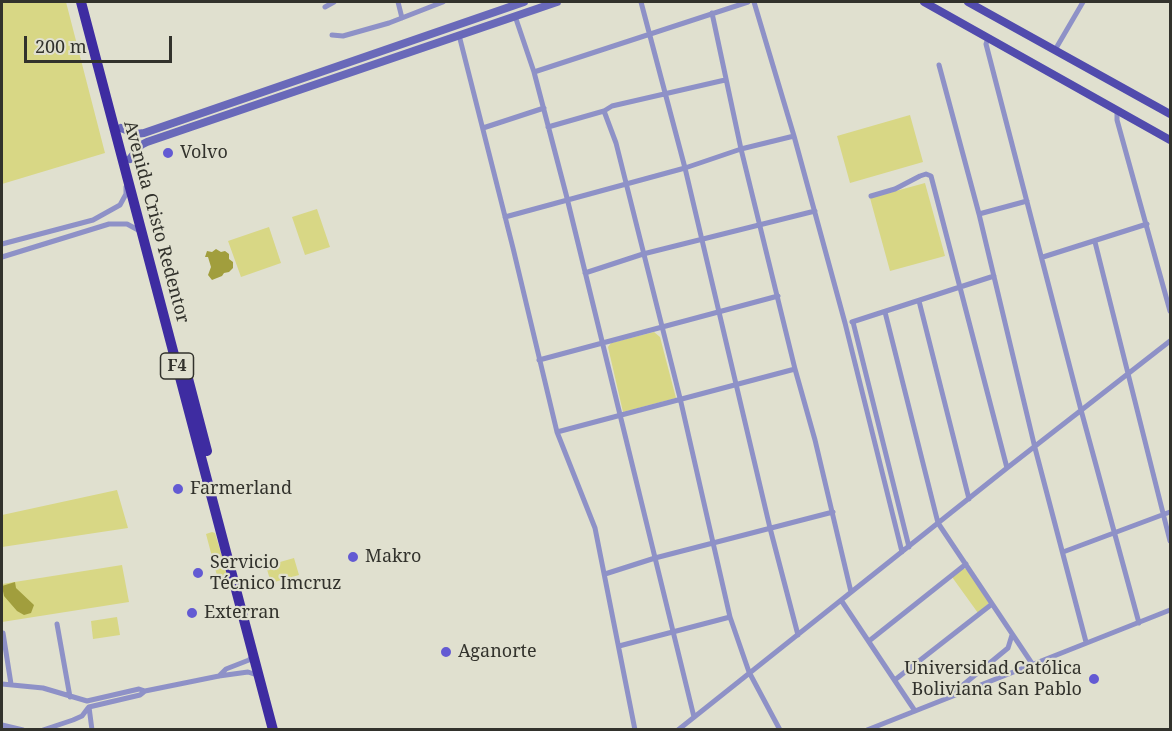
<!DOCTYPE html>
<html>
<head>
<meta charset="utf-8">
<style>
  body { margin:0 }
  #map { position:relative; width:1172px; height:731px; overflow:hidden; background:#e0e0cf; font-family:"Noto Serif",serif }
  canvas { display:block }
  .frame { position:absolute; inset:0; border:3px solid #32322c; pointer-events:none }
  .scale { position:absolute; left:24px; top:36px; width:148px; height:27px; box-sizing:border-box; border:3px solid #32322c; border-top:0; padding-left:8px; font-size:18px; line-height:21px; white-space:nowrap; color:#32322c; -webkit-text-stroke:4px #e0e0cf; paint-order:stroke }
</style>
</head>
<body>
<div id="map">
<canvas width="1172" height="731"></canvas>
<div class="frame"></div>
<div class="scale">200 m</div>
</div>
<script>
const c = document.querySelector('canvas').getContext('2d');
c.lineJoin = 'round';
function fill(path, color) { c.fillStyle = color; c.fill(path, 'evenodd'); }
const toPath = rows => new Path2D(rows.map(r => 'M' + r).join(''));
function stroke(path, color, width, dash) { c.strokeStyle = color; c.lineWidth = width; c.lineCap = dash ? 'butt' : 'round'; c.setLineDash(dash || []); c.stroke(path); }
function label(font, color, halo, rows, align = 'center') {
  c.font = font + ' "Noto Serif",serif'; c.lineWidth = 4.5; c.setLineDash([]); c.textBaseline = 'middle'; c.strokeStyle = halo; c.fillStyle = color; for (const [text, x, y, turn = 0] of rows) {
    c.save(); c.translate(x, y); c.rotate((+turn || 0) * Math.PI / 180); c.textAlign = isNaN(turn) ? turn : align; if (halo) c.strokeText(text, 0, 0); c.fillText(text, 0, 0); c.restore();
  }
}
fill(toPath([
  [2,2,66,2,105,153,2,184],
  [910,115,923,162,850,183,837,136],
  [925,183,945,256,890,271,870,198],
  [317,209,330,247,305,255,292,217],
  [269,227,281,263,241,277,228,241],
  [654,332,660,337,676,398,623,412,608,347,611,343],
  [117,490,128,528,2,547,2,515],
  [212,532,215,533,230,583,227,586,220,587,206,534],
  [294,558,299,575,271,583,266,566],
  [122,565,129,602,2,622,2,584],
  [963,569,967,569,989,603,978,613,952,577],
  [117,617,120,635,93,639,91,621]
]), '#d8d785');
fill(toPath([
  [216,249,221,252,225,251,229,254,229,259,233,262,233,268,229,272,224,273,222,276,212,280,208,275,211,267,208,257,205,257,207,251,212,252],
  [15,582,16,588,34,605,31,613,24,615,17,611,4,596,2,586]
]), '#a19e3d');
stroke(toPath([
  [398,2,402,18],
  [641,2,685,168,770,528,798,635],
  [754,2,794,136],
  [325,7,334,2],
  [712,13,741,149,795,369,815,440,851,592],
  [515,16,534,72,566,194,694,717],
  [332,35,343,36,389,23,443,2],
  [459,35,513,248,557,432,595,528,635,730],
  [988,38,986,44,1081,410,1139,623],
  [1055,50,1083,2],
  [939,65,979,214,1035,448,1086,642],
  [534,72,748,2],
  [1117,110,1117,120,1170,311],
  [604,111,616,143,680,398,730,617,749,672,780,730],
  [548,127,604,111,612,106,725,80],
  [483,128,544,108],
  [871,196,895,189,920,176,926,174,931,176,1007,468],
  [979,214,1027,201],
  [505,217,685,168,741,149,794,136,845,323,902,552],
  [1095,242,1170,541],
  [2,244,93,220,120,205,126,194,126,187],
  [2,257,109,224,127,224,140,231],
  [1043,257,1147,224],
  [585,273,643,254,815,211],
  [919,301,969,499],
  [885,312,938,523,1033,665],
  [852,322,994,276],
  [853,322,909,547],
  [539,360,778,296],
  [557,432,795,369],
  [1063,552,1170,512],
  [605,574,655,558,833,512],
  [841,600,915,711],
  [57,624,70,697],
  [3,633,11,684],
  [869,641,966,564],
  [619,646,730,617],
  [219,676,226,669,249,660,253,655],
  [896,679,992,604],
  [2,684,43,688,87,701,139,689,145,691],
  [952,694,1008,648,1012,635],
  [2,725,23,730],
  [43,730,73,720,82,716,88,708],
  [92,730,89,707,140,695,145,691,219,676,248,672,257,675],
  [678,730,1007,468,1170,341],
  [867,730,1170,610]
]), '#8e91c7', 5);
stroke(toPath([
  [121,128,136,134,144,133,524,2],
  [130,159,141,145,147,142,557,2]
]), '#6969b9', 8);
stroke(toPath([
  [924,2,1170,140],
  [968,2,1170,114]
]), '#514bad', 8);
stroke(toPath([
  [81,2,273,730],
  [185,367,207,451]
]), '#3e2ca1', 10);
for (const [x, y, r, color] of [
  [168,153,6,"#635ad3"],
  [178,489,6,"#635ad3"],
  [353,557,6,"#635ad3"],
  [198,573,6,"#635ad3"],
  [192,613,6,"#635ad3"],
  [446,652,6,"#635ad3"],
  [1094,679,6,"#635ad3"]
]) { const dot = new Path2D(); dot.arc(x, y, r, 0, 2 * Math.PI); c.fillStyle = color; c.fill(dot); stroke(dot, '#e0e0cf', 2); }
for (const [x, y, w] of [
  [177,366,33]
]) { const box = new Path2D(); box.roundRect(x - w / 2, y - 13, w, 26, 4.5); c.fillStyle = '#e0e0cf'; c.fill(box); stroke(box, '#32322c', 1.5); }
label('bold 16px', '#32322c', null, [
  ["F4",177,366]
]);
label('18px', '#32322c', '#e0e0cf', [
  ["Volvo",180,153],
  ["Farmerland",190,489],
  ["Makro",365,557],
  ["Servicio",210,563],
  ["Técnico Imcruz",210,584],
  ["Exterran",204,613],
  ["Aganorte",458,652],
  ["Universidad Católica",1082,669,"right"],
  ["Boliviana San Pablo",1082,690,"right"]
], 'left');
label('18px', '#32322c', '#e0e0cf', [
  ["Avenida Cristo Redentor",156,222,75]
]);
</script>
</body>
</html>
